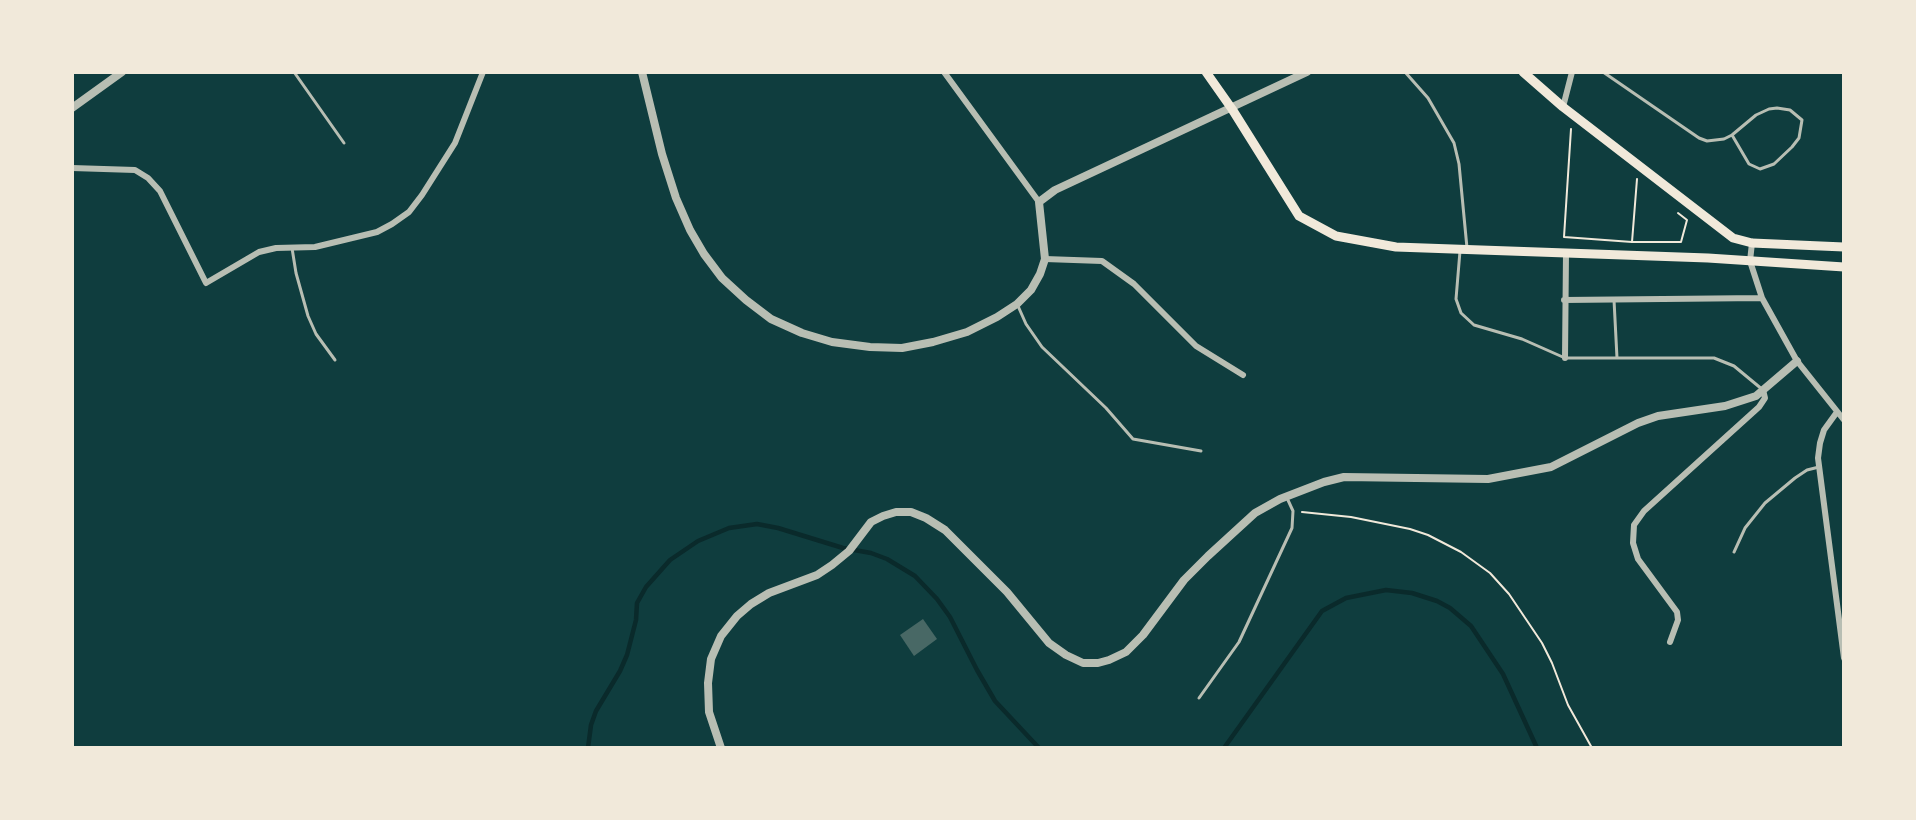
<!DOCTYPE html>
<html>
<head>
<meta charset="utf-8">
<style>
  body { margin:0 }
  #map { position:relative; width:1916px; height:820px; overflow:hidden; background:#0f3d3e; font-family:"IBM Plex Sans",sans-serif }
  canvas { display:block }
  .frame { position:absolute; inset:0; border:74px solid #f1e9da; pointer-events:none }
</style>
</head>
<body>
<div id="map">
<canvas width="1916" height="820"></canvas>
<div class="frame"></div>
</div>
<script>
const c = document.querySelector('canvas').getContext('2d');
c.lineJoin = 'round';
const toPath = rows => new Path2D(rows.map(r => 'M' + r).join(''));
function stroke(path, color, width, dash) { c.strokeStyle = color; c.lineWidth = width; c.lineCap = dash ? 'butt' : 'round'; c.setLineDash(dash || []); c.stroke(path); }
function fill(path, color) { c.fillStyle = color; c.fill(path, 'evenodd'); }
stroke(toPath([
  [588,748,591,725,596,711,620,671,627,655,636,620,637,603,646,587,670,560,698,541,729,528,757,524,778,528,843,548,871,553,887,559,915,576,937,599,950,617,977,670,995,701,1039,748],
  [1224,748,1322,611,1346,598,1386,590,1412,593,1437,601,1450,608,1471,626,1503,674,1537,748]
]), '#0a2a2b', 4.5);
fill(toPath([
  [923,619,937,639,914,656,900,635]
]), '#486865');
stroke(toPath([
  [1571,129,1564,237,1632,242,1681,242,1687,220,1678,213],
  [1632,242,1637,179],
  [1302,512,1351,517,1410,529,1428,535,1461,552,1490,573,1509,594,1542,643,1552,663,1568,705,1592,748]
]), '#f1e9da', 2);
stroke(toPath([
  [294,72,344,143],
  [1405,72,1428,98,1454,143,1459,164,1467,248],
  [1603,72,1699,138,1707,141,1724,139,1732,135,1756,115,1769,109,1777,108,1790,110,1802,120,1799,138,1792,147,1774,164,1760,169,1749,164,1732,135],
  [292,248,296,273,308,316,316,334,335,360],
  [1460,251,1456,299,1461,313,1474,325,1522,339,1565,358,1714,358,1734,366,1763,390],
  [1614,300,1617,358],
  [1018,306,1026,324,1042,347,1106,408,1133,439,1201,451],
  [1734,552,1745,528,1765,503,1795,478,1807,470,1819,467],
  [1199,698,1239,642,1292,528,1293,511,1287,498]
]), '#b8beb3', 3);
stroke(toPath([
  [944,72,1039,202],
  [1563,107,1572,72],
  [72,168,135,170,148,178,160,191,206,283,259,252,276,248,315,247,377,232,392,224,409,212,422,195,455,143,483,72],
  [1752,243,1750,261,1762,298,1797,361,1844,420],
  [1045,259,1102,261,1134,284,1196,346,1243,375],
  [1564,300,1762,298],
  [1565,358,1566,253],
  [1837,412,1824,430,1820,443,1818,458,1844,658],
  [1670,642,1678,620,1677,612,1638,559,1633,543,1634,525,1644,511,1759,407,1765,398,1763,390]
]), '#b8beb3', 6);
stroke(toPath([
  [642,72,662,154,676,198,690,230,704,254,722,278,746,300,771,319,802,333,832,342,870,347,902,348,933,342,967,332,997,317,1017,304,1031,290,1040,274,1045,259,1039,202,1055,190,1307,72],
  [72,108,122,72],
  [721,748,709,712,708,683,711,659,721,636,737,616,751,604,769,593,817,575,832,565,849,551,871,522,883,516,896,512,911,512,926,518,945,530,1007,592,1049,643,1066,655,1083,663,1098,663,1109,660,1126,652,1143,635,1184,580,1208,556,1255,513,1280,499,1324,482,1344,477,1488,479,1551,467,1638,423,1658,416,1725,406,1756,396,1797,361]
]), '#b8beb3', 8);
stroke(toPath([
  [1206,72,1232,109,1299,216,1336,236,1396,247,1708,258,1844,267],
  [1523,72,1563,107,1733,238,1752,243,1844,247]
]), '#f1e9da', 9);
</script>
</body>
</html>
